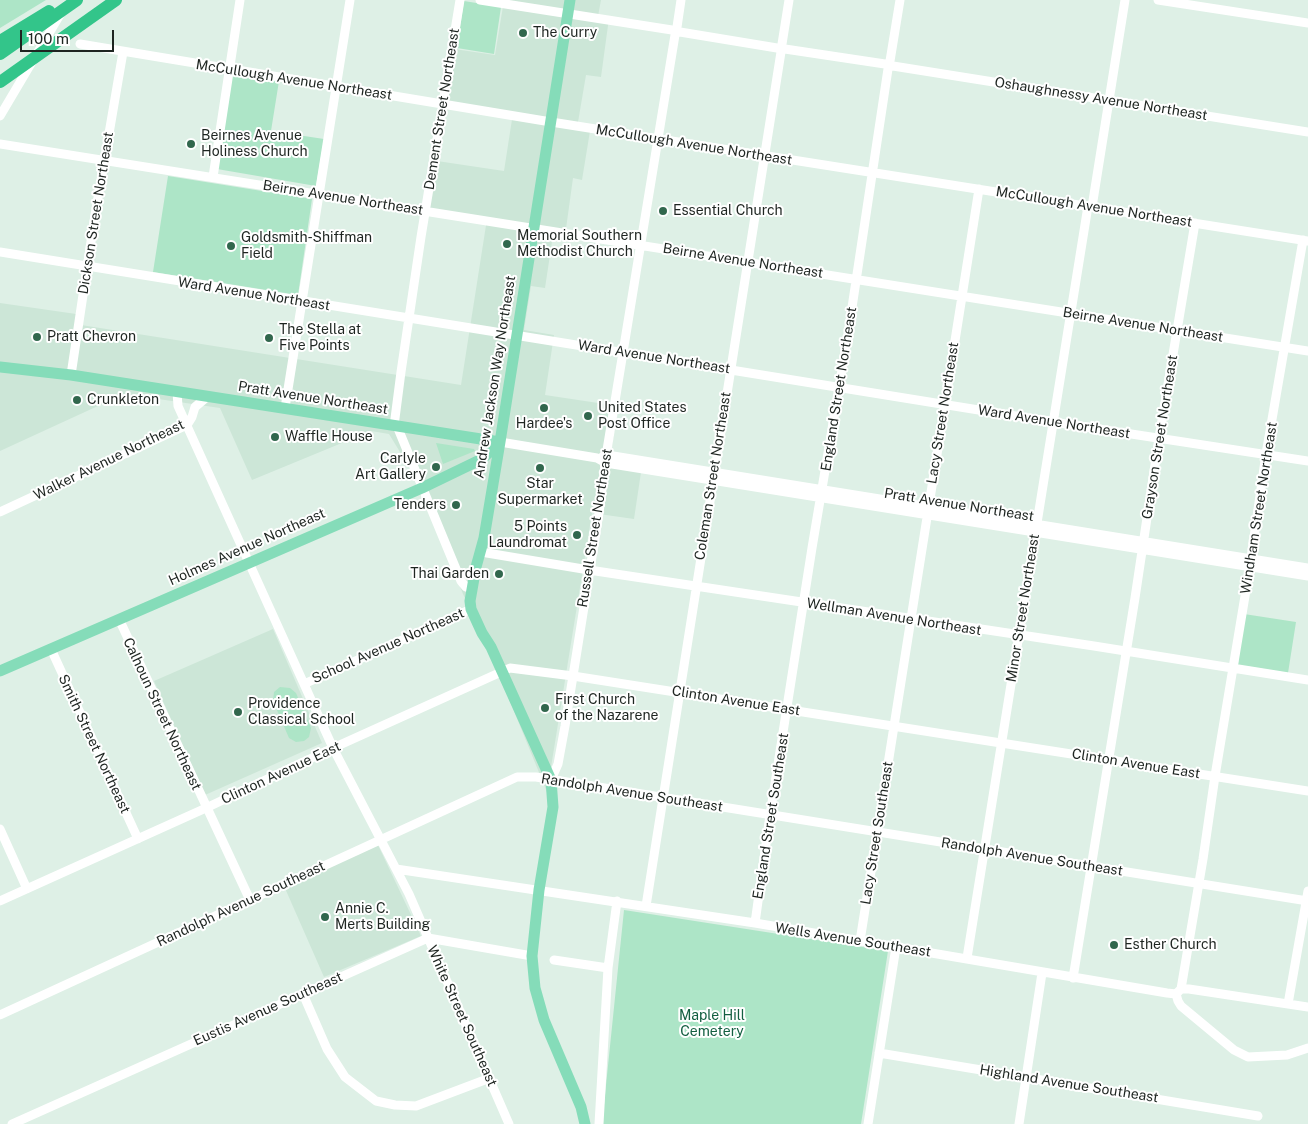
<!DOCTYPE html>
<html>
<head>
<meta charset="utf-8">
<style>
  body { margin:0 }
  #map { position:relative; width:1308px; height:1124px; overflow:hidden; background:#def0e6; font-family:"Public Sans",sans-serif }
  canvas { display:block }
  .scale { position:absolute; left:20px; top:30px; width:94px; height:22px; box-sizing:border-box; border:2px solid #1e2521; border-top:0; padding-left:6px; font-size:15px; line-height:18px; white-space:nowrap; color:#1e2521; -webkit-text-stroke:4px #fff; paint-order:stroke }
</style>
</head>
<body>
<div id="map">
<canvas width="1308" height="1124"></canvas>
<div class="scale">100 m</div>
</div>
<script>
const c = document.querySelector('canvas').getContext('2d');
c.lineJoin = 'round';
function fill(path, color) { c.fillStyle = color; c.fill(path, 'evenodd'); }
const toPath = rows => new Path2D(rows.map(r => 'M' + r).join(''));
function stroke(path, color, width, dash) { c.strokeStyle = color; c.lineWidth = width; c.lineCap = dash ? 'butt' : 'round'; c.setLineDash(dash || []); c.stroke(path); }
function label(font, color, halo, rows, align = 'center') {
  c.font = font + ' "Public Sans",sans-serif'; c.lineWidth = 4; c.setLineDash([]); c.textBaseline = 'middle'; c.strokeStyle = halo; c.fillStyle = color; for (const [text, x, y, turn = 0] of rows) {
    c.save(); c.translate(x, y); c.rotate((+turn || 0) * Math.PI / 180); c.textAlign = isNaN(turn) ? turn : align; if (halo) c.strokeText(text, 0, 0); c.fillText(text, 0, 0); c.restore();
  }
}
fill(toPath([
  [504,0,601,0,598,16,609,18,601,77,586,75,577,128,590,131,582,180,573,178,565,236,553,235,545,288,531,286,524,330,554,335,545,395,618,406,611,453,643,459,634,519,592,513,547,792,482,633,463,594,422,488,389,434,371,431,252,480,220,408,124,394,0,451,0,303,83,315,81,325,461,385,487,219,429,209,437,161,504,171,513,113,446,102,454,49,495,55],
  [273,629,322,743,205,795,154,681],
  [378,845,421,936,324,977,284,886]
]), '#cce6d7');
fill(toPath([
  [0,0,46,0,0,28],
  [464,1,501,7,494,54,457,48],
  [231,74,279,81,271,131,324,139,316,186,217,169],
  [168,176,312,199,298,295,153,272],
  [436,443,474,449,475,451,443,464],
  [1244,614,1296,622,1288,673,1238,665],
  [280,687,290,688,296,693,311,728,309,737,304,741,296,742,289,738,273,701,274,692],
  [624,910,888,951,861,1124,602,1124]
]), '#ade5c7');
stroke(toPath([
  [480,0,672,30],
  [1158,0,1308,23],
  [677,27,681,0],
  [680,32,777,48],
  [80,44,551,122,1308,241],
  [782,44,789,0],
  [785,49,885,64],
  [890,61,900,0],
  [893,66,1308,132],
  [0,116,61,13],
  [0,144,1308,351],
  [213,177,240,0],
  [1092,207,1125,0],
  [0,252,1053,422,1308,461],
  [71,375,95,215,123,52],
  [177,392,178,406,333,748,409,894,509,1124],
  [285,408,350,0],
  [394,426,401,372,421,237,460,0],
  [397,426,461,581,466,587,472,589],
  [500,442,597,458,606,463,1308,576],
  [603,456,607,455,1308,568],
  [0,512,187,425,192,417,195,407,208,396],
  [481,552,589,570,1094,646,1308,680],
  [119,619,250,900],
  [51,649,138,839],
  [304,684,471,609],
  [551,780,558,764,565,726,599,513,607,450,675,35],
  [0,829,27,889],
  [396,869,755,923,1167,993,1176,994,1181,989,1189,989,1308,1007],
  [0,901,206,808,333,748,510,668,573,676,1308,791],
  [646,906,781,52],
  [755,923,770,815,812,548,848,334,888,69],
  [860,941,979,189],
  [967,958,1088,206],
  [554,960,608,968],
  [1073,978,1135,598,1159,438,1195,223],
  [1181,989,1203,859,1215,776,1249,572,1266,454,1303,240],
  [303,994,327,1049,345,1077,376,1101,395,1105,416,1106,490,1078],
  [1176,994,1178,1001,1181,1006,1234,1050,1248,1057,1287,1055,1308,1048],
  [1288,1004,1308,891],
  [0,1015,517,777,536,777,1308,901],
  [879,1053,1258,1116],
  [12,1124,428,938,532,956],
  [599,1124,608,968,617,901],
  [868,1124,896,947],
  [1019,1124,1042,973]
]), '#fff', 9);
stroke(toPath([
  [570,0,500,442,484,538,476,567,470,601,471,609,482,633,491,647,551,780,553,807,539,890,532,956,535,988,544,1020,581,1107,585,1124],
  [0,367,71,375,500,442],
  [0,671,422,488,482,459,500,442]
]), '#85dcb9', 11);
stroke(toPath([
  [0,41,49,11],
  [0,54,77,0],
  [0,82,116,0]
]), '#33c58a', 12);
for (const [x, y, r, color] of [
  [523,33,5,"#31674d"],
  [191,144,5,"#31674d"],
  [663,211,5,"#31674d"],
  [507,244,5,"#31674d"],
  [231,246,5,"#31674d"],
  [37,337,5,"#31674d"],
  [269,338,5,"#31674d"],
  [77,400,5,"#31674d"],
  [544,408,5,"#31674d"],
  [588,416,5,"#31674d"],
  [275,437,5,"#31674d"],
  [436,467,5,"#31674d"],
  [540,468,5,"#31674d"],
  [456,505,5,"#31674d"],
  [577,535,5,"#31674d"],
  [499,574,5,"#31674d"],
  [545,708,5,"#31674d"],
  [238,712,5,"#31674d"],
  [325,917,5,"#31674d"],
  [1114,945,5,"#31674d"]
]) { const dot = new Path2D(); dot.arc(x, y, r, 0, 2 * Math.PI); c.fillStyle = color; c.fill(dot); stroke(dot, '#fff', 2); }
label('14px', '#1e2521', '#fff', [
  ["The Curry",533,33],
  ["Beirnes Avenue",201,136],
  ["Holiness Church",201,152],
  ["Essential Church",673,211],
  ["Memorial Southern",517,236],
  ["Methodist Church",517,252],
  ["Goldsmith-Shiffman",241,238],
  ["Field",241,254],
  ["The Stella at",279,330],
  ["Five Points",279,346],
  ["Pratt Chevron",47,337],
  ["Crunkleton",87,400],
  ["United States",598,408],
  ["Post Office",598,424],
  ["Hardee's",544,424,"center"],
  ["Waffle House",285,437],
  ["Carlyle",426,459,"right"],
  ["Art Gallery",426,475,"right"],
  ["Star",540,484,"center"],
  ["Supermarket",540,500,"center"],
  ["Tenders",446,505,"right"],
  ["5 Points",567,527,"right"],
  ["Laundromat",567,543,"right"],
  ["Thai Garden",489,574,"right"],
  ["First Church",555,700],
  ["of the Nazarene",555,716],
  ["Providence",248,704],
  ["Classical School",248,720],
  ["Annie C.",335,909],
  ["Merts Building",335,925],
  ["Esther Church",1124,945]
], 'left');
label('14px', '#1e2521', '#fff', [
  ["McCullough Avenue Northeast",294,80,9],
  ["Oshaughnessy Avenue Northeast",1101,99,9],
  ["Dement Street Northeast",442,109,-81],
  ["McCullough Avenue Northeast",694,145,9],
  ["Beirne Avenue Northeast",343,198,9],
  ["McCullough Avenue Northeast",1094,207,9],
  ["Dickson Street Northeast",96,213,-81],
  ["Beirne Avenue Northeast",743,261,9],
  ["Ward Avenue Northeast",254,294,9],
  ["Beirne Avenue Northeast",1143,325,9],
  ["Ward Avenue Northeast",654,357,9],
  ["Andrew Jackson Way Northeast",495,377,-81],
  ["England Street Northeast",839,389,-81],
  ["Pratt Avenue Northeast",313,398,9],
  ["Lacy Street Northeast",943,413,-81],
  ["Ward Avenue Northeast",1054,422,9],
  ["Grayson Street Northeast",1160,437,-81],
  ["Walker Avenue Northeast",109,460,-26],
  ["Coleman Street Northeast",713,476,-81],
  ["Pratt Avenue Northeast",959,505,9],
  ["Windham Street Northeast",1259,508,-81],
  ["Russell Street Northeast",595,528,-81],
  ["Holmes Avenue Northeast",247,547,-24],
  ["Minor Street Northeast",1023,608,-81],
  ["Wellman Avenue Northeast",894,617,9],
  ["School Avenue Northeast",388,646,-24],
  ["Clinton Avenue East",736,701,9],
  ["Calhoun Street Northeast",162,714,65],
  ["Smith Street Northeast",94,744,65],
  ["Clinton Avenue East",1136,764,9],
  ["Clinton Avenue East",281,773,-25],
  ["Randolph Avenue Southeast",632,793,9],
  ["England Street Southeast",771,816,-81],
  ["Lacy Street Southeast",877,833,-81],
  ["Randolph Avenue Southeast",1032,857,9],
  ["Randolph Avenue Southeast",241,904,-25],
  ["Wells Avenue Southeast",853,940,9],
  ["Eustis Avenue Southeast",268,1009,-24],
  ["White Street Southeast",462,1016,66],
  ["Highland Avenue Southeast",1069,1084,9]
]);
label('14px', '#135f41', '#fff', [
  ["Maple Hill",712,1016],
  ["Cemetery",712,1032]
]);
</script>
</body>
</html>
